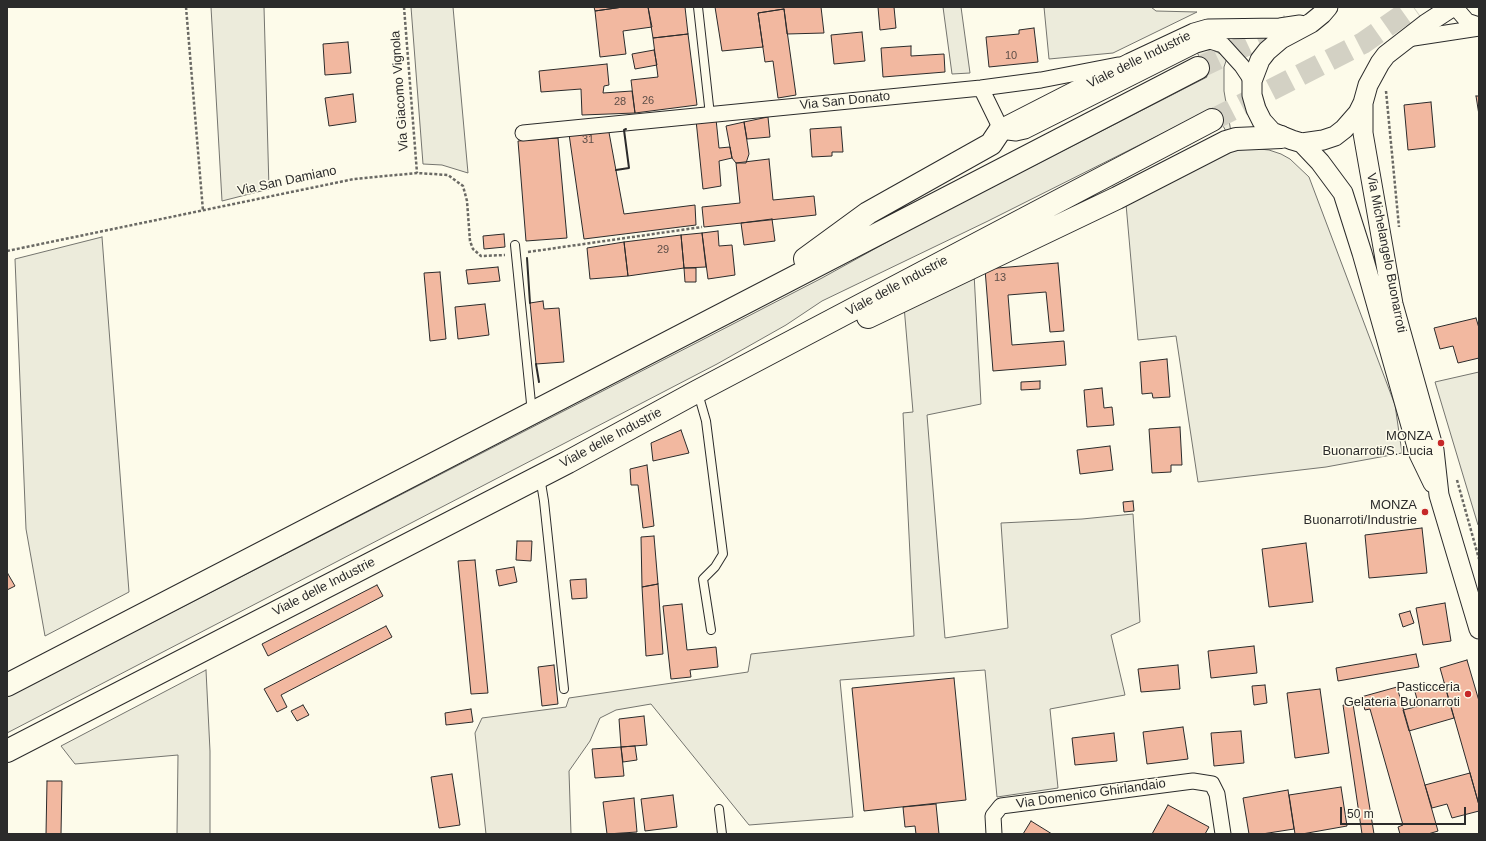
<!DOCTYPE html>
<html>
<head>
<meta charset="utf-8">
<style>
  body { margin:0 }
  #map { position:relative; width:1486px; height:841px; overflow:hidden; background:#fdfbea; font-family:Arial,sans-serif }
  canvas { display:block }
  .frame { position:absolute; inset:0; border:8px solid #2b2b2b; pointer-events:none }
  .scale { position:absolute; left:1340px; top:807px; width:126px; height:18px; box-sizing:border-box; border:2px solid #2b2b2b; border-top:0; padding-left:5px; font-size:12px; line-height:14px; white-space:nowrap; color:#2b2b2b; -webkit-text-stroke:3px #fdfbea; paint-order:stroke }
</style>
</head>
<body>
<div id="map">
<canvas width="1486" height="841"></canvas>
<div class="frame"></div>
<div class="scale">50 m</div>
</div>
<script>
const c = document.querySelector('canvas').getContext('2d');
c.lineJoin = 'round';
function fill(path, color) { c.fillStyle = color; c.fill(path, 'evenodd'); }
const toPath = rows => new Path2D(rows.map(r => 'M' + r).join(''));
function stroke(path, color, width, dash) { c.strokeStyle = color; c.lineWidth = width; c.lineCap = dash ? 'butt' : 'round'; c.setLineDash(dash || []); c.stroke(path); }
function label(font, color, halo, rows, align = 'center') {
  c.font = font + ' Arial,sans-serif'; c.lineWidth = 3; c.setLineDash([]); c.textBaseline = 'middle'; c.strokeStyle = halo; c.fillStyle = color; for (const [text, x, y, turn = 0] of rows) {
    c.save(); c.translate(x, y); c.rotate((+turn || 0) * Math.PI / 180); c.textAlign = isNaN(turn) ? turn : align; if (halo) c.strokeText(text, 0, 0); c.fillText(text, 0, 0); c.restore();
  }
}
const green = toPath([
  [211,7,264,7,269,189,222,201,211,7],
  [411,7,453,7,468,173,442,165,423,164,411,7],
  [943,7,961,7,970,73,952,74,943,7],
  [1044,7,1151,7,1156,11,1197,12,1113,53,1049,59,1044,7],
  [1196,49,1206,49,1217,52,1227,58,1224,67,1224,91,1231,132,1227,133,1213,108,988,221,822,301,786,325,717,364,7,733,7,697,702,340,822,278,916,226,1207,77,1196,49],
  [1250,148,1269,150,1281,154,1290,159,1309,177,1395,405,1402,453,1326,467,1198,482,1176,336,1138,340,1126,204,1223,155,1238,149,1250,148],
  [102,237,129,592,45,636,26,529,15,259,102,237],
  [974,273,981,404,927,415,945,638,1008,628,1001,523,1082,519,1133,514,1140,622,1111,635,1125,695,1050,709,1058,788,997,797,985,670,840,680,853,817,749,825,651,704,616,710,600,718,590,741,569,771,571,834,486,834,475,733,482,718,566,707,569,698,748,672,751,654,914,636,903,413,913,412,904,306,974,273],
  [1479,372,1479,524,1478,525,1435,382,1479,372],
  [206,670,210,751,210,834,177,834,178,755,75,764,61,746,206,670]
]);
fill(green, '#ecebdb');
stroke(green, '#74746e', 1);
const building = toPath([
  [594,7,623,7,595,11,594,7],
  [623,7,648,7,652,27,623,31,626,54,600,57,595,11,623,7],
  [648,7,685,7,688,34,653,38,648,7],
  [715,7,821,7,824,33,787,34,784,9,758,13,763,47,722,51,715,7],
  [878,7,894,7,896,28,880,30,878,7],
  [784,9,796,95,778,98,773,61,765,62,758,13,784,9],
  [1034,28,1038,62,989,67,986,37,1019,34,1019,30,1034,28],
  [862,32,865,61,834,64,831,35,862,32],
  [688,34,697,105,635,113,631,80,658,77,653,38,688,34],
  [348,42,351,73,325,75,323,44,348,42],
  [911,46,911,56,944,54,945,72,883,77,881,48,911,46],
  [654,50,657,65,635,69,632,54,654,50],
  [607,64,609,85,604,86,603,93,632,91,635,113,582,115,581,89,541,92,539,71,607,64],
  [353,94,356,122,329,126,325,98,353,94],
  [1476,96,1479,96,1479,115,1476,96],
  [1431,102,1435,147,1408,150,1404,105,1431,102],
  [768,117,770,137,747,139,744,122,768,117],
  [716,119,719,148,730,147,732,158,719,161,721,186,703,189,696,120,716,119],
  [744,122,749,154,746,163,736,163,732,158,726,126,744,122],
  [608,127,624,214,695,205,696,225,584,239,569,134,608,127],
  [841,127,843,152,832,152,832,156,812,157,810,129,841,127],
  [558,138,567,238,526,241,518,141,558,138],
  [769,159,773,200,814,196,816,215,704,227,702,207,740,203,736,163,769,159],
  [772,219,775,241,744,245,741,223,772,219],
  [718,231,719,246,732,245,735,275,708,279,702,233,718,231],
  [702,233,706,267,684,268,681,235,702,233],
  [504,234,505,247,484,249,483,236,504,234],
  [681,235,684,268,628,276,624,242,681,235],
  [624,242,628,276,590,279,587,248,624,242],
  [1058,263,1064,331,1050,332,1046,292,1008,295,1012,345,1064,341,1066,365,993,371,985,269,1058,263],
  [498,267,500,281,468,284,466,270,498,267],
  [684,268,696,268,696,282,685,282,684,268],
  [440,272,446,339,430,341,424,273,440,272],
  [543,301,544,309,559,308,564,362,536,364,530,303,543,301],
  [485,304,489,335,458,339,455,307,485,304],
  [1476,318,1479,328,1479,358,1458,363,1453,346,1440,349,1434,328,1476,318],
  [1167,359,1170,397,1153,398,1152,393,1142,394,1140,362,1167,359],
  [1040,381,1040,389,1021,390,1021,382,1040,381],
  [1102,388,1104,408,1112,407,1114,425,1087,427,1084,390,1102,388],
  [1180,427,1182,465,1171,465,1171,472,1152,473,1149,429,1180,427],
  [681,430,689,453,653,461,651,443,681,430],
  [1110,446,1113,470,1080,474,1077,450,1110,446],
  [647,465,654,526,643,528,638,485,631,485,630,469,647,465],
  [1133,501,1134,511,1124,512,1123,502,1133,501],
  [1422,528,1427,573,1369,578,1365,535,1422,528],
  [654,536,658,584,642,587,641,537,654,536],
  [517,541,532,541,531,561,516,560,517,541],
  [1306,543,1313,602,1269,607,1262,549,1306,543],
  [475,560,488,693,471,694,458,561,475,560],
  [514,567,517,582,499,586,496,570,514,567],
  [8,574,15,586,7,590,7,575,8,574],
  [586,579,587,598,572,599,570,580,586,579],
  [658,584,663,654,646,656,642,587,658,584],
  [377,585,383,596,268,656,262,644,377,585],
  [1445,603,1451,641,1423,645,1416,608,1445,603],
  [682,604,687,650,716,647,718,667,690,670,691,677,671,679,663,606,682,604],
  [1410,611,1414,623,1403,627,1399,614,1410,611],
  [386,626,392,637,281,695,287,707,277,712,264,689,386,626],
  [1254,646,1257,673,1211,678,1208,651,1254,646],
  [1416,654,1419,667,1338,681,1336,668,1416,654],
  [1467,660,1479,701,1479,805,1440,668,1467,660],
  [554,665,558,704,542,706,538,667,554,665],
  [1178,665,1180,689,1141,692,1138,669,1178,665],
  [954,678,966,800,864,811,852,688,954,678],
  [1444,683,1454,718,1409,731,1403,710,1419,706,1415,692,1444,683],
  [1265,685,1267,703,1254,705,1252,686,1265,685],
  [1397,687,1438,831,1428,834,1400,834,1398,827,1403,825,1370,709,1365,710,1361,697,1397,687],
  [1320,689,1329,753,1295,758,1287,693,1320,689],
  [1353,704,1374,834,1362,834,1343,705,1353,704],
  [303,705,309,715,297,721,291,711,303,705],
  [471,709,473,722,446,725,445,713,471,709],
  [644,716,647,745,621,747,619,719,644,716],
  [1183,727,1188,759,1147,764,1143,732,1183,727],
  [1241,731,1244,763,1214,766,1211,733,1241,731],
  [1114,733,1117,761,1075,765,1072,738,1114,733],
  [635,746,637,760,623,762,621,747,635,746],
  [621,747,624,776,595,778,592,749,621,747],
  [1470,773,1479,805,1479,811,1452,818,1447,804,1432,808,1425,785,1470,773],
  [452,774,460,825,439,828,431,777,452,774],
  [47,781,62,781,61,834,46,834,47,781],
  [1341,787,1347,826,1302,834,1295,834,1289,795,1341,787],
  [1288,790,1294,829,1262,834,1249,834,1243,798,1288,790],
  [673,795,677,827,645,831,641,799,673,795],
  [634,798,637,832,607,834,603,802,634,798],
  [936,804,939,834,916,834,915,826,905,827,903,807,936,804],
  [1168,805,1209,827,1205,834,1152,834,1168,805],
  [1031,821,1052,834,1023,834,1031,821]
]);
fill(building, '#f2b8a0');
stroke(building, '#2b2b2b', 1);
stroke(toPath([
  [1198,68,1289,25],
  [1212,120,1363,43,1414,7]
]), '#d3d1c4', 22, [22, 11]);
const service = toPath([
  [698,7,710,115],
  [515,245,532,413],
  [698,393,706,421,723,554,715,567,703,579,711,630],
  [540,477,544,501,564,689],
  [719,809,722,834]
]);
const minor = toPath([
  [1455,7,1467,21,1479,25],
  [1407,39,1479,28],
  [981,88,1001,129,1008,132,1016,133,1025,131,1196,45,1210,41,1223,45,1242,66,1252,81],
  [523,133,981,88,1041,80,1118,65],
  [994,834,993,816,1001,806,1193,781,1212,784,1217,794,1223,834]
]);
const tertiary = toPath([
  [1328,7,1322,14,1311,23,1281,39,1267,51,1260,60,1252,81,1252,95,1256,109,1262,121,1272,132,1292,140,1302,143,1323,140,1335,136,1344,129,1358,113,1363,103,1368,85,1380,63,1386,55,1426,24,1452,7],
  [1363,103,1363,133,1367,156,1393,304,1434,450,1439,495,1479,629],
  [1001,129,1130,63,1194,33,1208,29,1280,28,1300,25],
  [1302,143,1320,162,1343,193,1362,253,1419,454,1433,483]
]);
const primary = toPath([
  [805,259,868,213,991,144,1001,129],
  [868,317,1117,198,1226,142,1236,139,1281,137],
  [7,685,1198,68],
  [7,751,568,462,698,391,1212,120]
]);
stroke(service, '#2b2b2b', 10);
stroke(minor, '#2b2b2b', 17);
stroke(tertiary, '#2b2b2b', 21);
stroke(primary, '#2b2b2b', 24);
stroke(toPath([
  [186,7,203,211],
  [404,7,417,173],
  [1386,91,1399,227],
  [7,251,354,179,417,173,448,175,463,186,467,201,470,241,473,249,481,256,505,255],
  [528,252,702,227],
  [1457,480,1479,559]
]), '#6a6964', 2.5, [3, 2]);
stroke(service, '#fdfbea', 8);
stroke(minor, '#fdfbea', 15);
stroke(tertiary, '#fdfbea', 19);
stroke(primary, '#fdfbea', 22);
stroke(toPath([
  [616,170,629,168,624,130,626,129],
  [527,258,530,303],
  [536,364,539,382]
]), '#2b2b2b', 2);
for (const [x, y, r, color] of [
  [1441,443,4,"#c62828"],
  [1425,512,4,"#c62828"],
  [1468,694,4,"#c62828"]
]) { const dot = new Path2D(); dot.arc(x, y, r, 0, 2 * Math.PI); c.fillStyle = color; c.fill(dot); stroke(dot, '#fdfbea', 1.5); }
label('11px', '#5d4e48', null, [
  ["10",1011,56],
  ["26",648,101],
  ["28",620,102],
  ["31",588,140],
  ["29",663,250],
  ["13",1000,278]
]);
label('13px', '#2b2b2b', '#fdfbea', [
  ["Viale delle Industrie",1139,60,-26],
  ["Via Giacomo Vignola",400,91,-94],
  ["Via San Donato",845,101,-6],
  ["Via San Damiano",287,181,-12],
  ["Via Michelangelo Buonarroti",1386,253,79],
  ["Viale delle Industrie",897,286,-28],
  ["Viale delle Industrie",611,438,-28],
  ["Viale delle Industrie",324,587,-27],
  ["Via Domenico Ghirlandaio",1091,794,-8]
]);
label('13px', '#2b2b2b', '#fdfbea', [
  ["MONZA",1433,436],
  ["Buonarroti/S. Lucia",1433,451],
  ["MONZA",1417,505],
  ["Buonarroti/Industrie",1417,520],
  ["Pasticceria",1460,687],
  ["Gelateria Buonarroti",1460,702]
], 'right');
</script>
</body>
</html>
